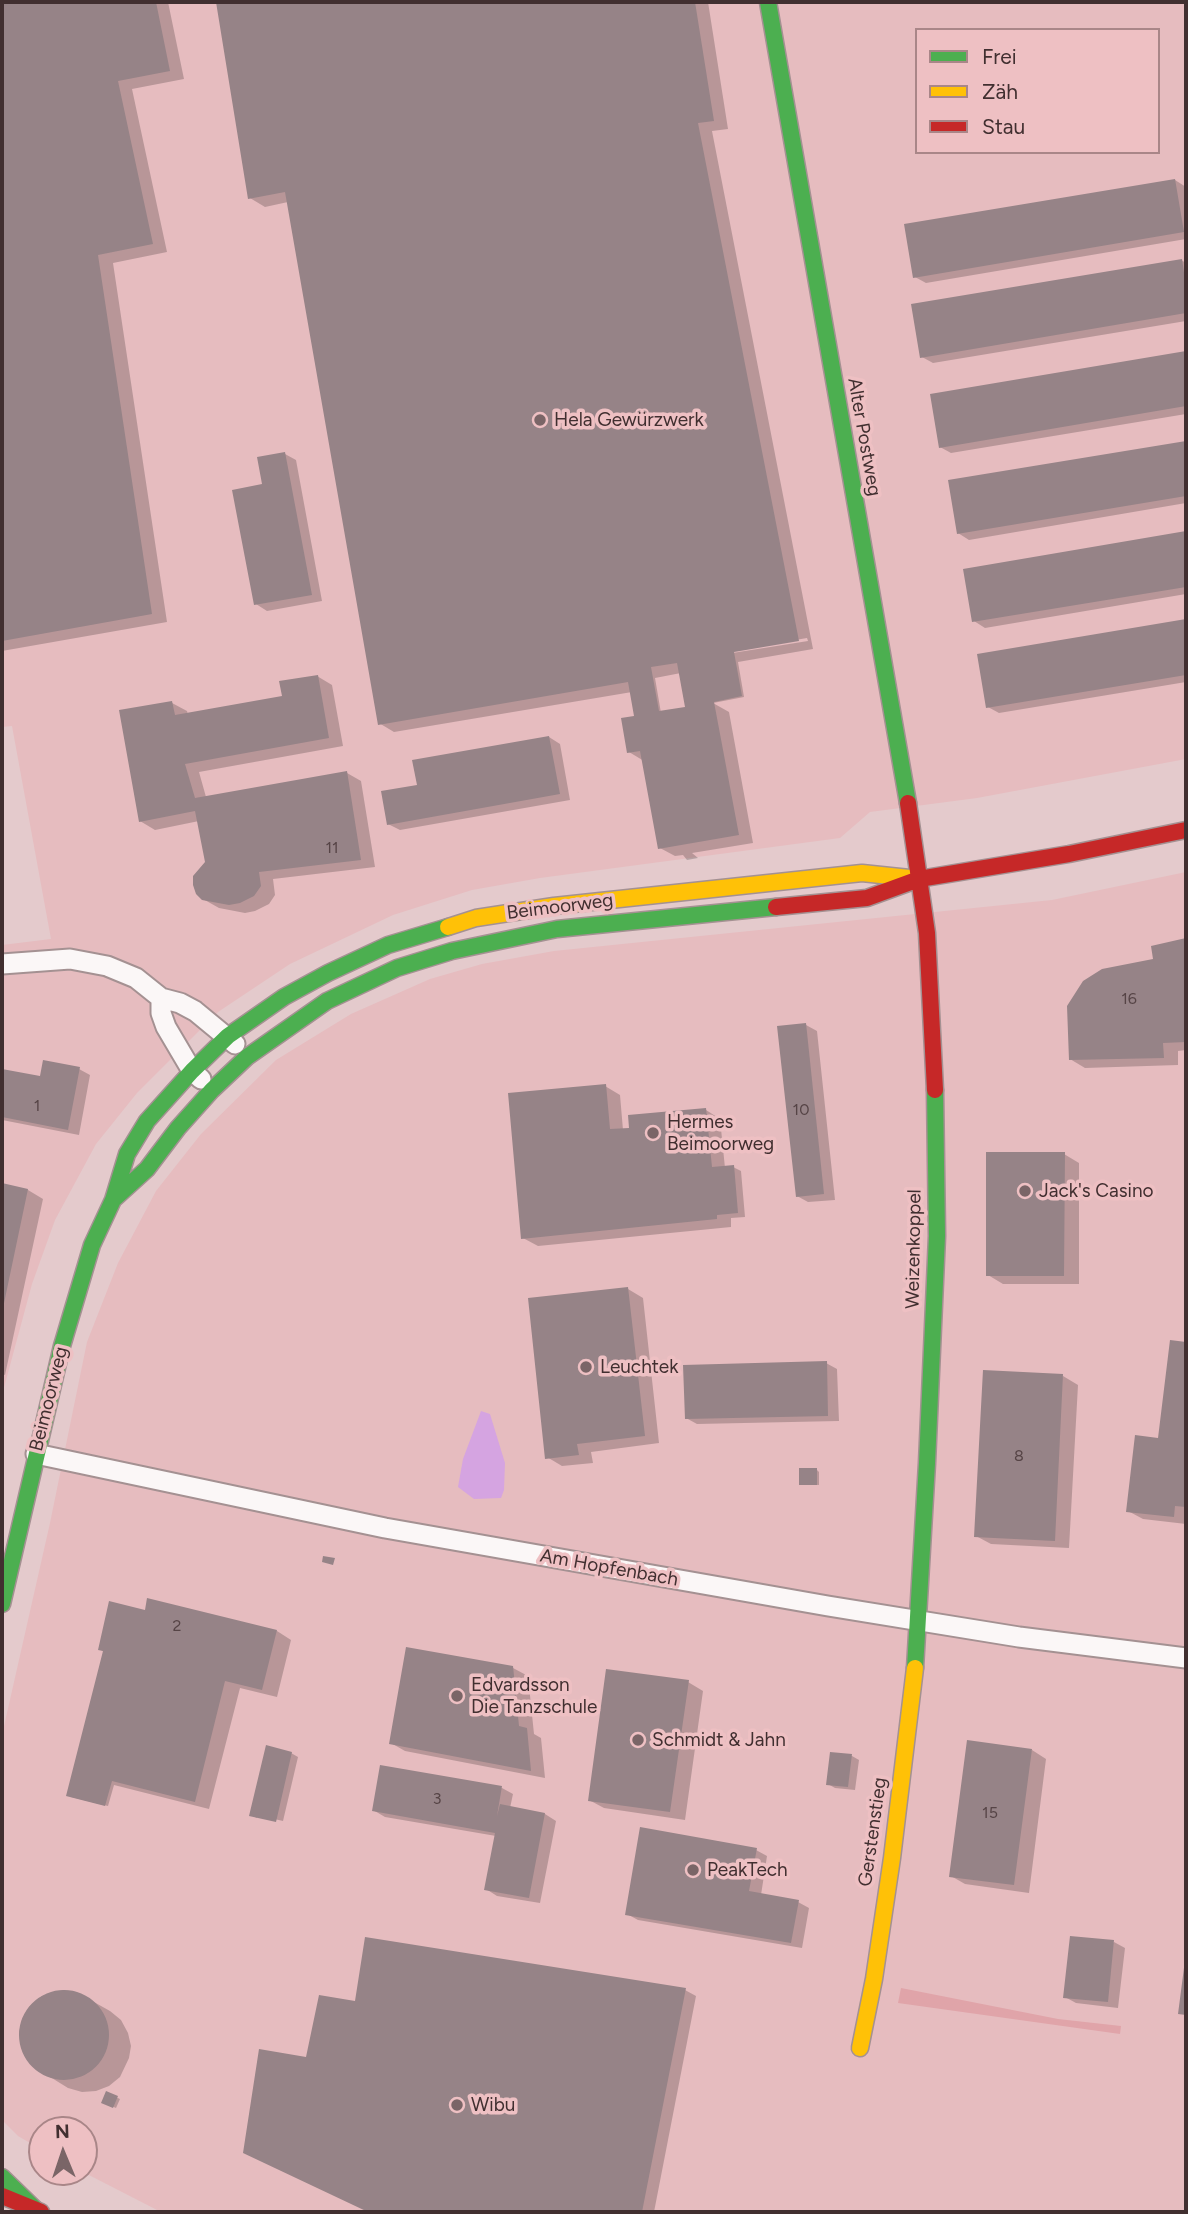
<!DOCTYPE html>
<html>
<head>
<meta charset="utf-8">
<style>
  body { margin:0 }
  #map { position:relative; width:1188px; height:2214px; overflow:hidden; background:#e4cacc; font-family:Figtree,sans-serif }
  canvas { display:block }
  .frame { position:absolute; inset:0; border:4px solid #412f30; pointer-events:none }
  .legend { position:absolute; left:915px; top:28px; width:245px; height:126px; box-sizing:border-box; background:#eec0c3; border:2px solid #a98688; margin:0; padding:9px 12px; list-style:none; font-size:21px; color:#412f30 }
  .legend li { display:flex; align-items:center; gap:14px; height:35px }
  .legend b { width:35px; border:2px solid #a98688 }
  .north { position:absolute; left:28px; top:2116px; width:70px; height:70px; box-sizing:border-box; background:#eec0c3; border:2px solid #a98688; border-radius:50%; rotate:358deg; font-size:19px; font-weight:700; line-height:28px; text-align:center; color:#412f30 }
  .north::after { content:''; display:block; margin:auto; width:24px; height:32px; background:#7a6567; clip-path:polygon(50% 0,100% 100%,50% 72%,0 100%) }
</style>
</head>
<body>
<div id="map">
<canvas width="1188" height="2214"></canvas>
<div class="frame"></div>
<ul class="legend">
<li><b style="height:9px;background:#4caf50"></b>Frei</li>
<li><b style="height:9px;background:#ffc107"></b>Zäh</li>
<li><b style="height:9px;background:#c62828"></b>Stau</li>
</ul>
<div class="north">N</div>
</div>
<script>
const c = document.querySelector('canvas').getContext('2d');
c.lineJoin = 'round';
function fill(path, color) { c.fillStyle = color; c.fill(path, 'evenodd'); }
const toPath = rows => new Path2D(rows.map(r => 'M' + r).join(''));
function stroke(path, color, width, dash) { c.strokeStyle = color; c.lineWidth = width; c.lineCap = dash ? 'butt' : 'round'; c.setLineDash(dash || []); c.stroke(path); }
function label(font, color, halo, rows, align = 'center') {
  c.font = font + ' Figtree,sans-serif'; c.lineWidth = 7; c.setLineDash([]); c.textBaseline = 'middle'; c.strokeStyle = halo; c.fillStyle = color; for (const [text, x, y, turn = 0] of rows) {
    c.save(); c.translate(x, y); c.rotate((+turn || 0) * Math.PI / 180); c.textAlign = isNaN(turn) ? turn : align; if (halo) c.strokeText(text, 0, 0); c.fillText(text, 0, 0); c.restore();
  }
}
fill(toPath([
  [2,2,1186,2,1186,759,977,798,870,812,840,838,540,878,472,890,393,915,290,964,218,1012,137,1093,96,1144,55,1220,32,1284,2,1395,2,945,51,939,12,726,2,727],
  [917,30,1158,30,1158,152,917,152],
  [1186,872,1186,2212,161,2212,83,2172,84,2130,42,2130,42,2150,18,2136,2,2120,2,1735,50,1523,87,1342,118,1263,156,1191,201,1134,276,1060,351,1014,430,979,482,964,554,951,1052,900]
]), '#e6bcbf');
fill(toPath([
  [901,1988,1058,2019,1121,2026,1120,2034,898,2003]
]), '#e0a4a9');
fill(toPath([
  [481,1411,490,1414,505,1463,504,1490,501,1498,474,1499,458,1487,463,1459]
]), '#d5a4e1');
fill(toPath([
  [2,2,168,2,184,79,132,89,167,252,113,263,167,622,2,651],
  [218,2,708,2,728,129,712,131,813,649,738,662,744,697,713,703,729,712,753,843,692,853,698,858,687,860,683,855,675,856,660,848,644,761,629,752,639,717,632,692,394,732,379,723,288,202,265,207,250,198],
  [807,638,808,641,726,654,726,652],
  [681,673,690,708,661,713,655,678],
  [1175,180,1186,187,1186,239,926,283,915,277],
  [1181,260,1186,263,1186,321,933,363,922,357],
  [1186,353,1186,414,951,453,940,447,932,395],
  [1186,442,1186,503,969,540,958,533,950,482],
  [285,454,296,460,322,601,267,611,256,604,264,485],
  [1186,533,1186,594,985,628,974,621,965,570],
  [1186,621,1186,682,999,713,988,707,979,655],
  [317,676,332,685,343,746,199,772,206,797,347,773,361,781,375,867,273,879,275,895,269,904,255,911,245,913,219,908,203,899,207,863,199,821,155,830,140,821,172,703,187,711,188,715,284,697],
  [549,737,560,744,570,800,400,830,388,824,419,786],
  [1186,940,1186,1050,1178,1051,1178,1065,1085,1068,1070,1059,1155,961,1153,947],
  [806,1025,817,1031,835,1200,808,1202,797,1196],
  [79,1069,90,1075,79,1135,2,1120,2,1071,41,1078],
  [605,1086,620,1095,623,1130,706,1110,720,1119,725,1168,733,1167,741,1171,745,1217,731,1218,731,1227,538,1246,523,1238],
  [1064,1154,1079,1163,1079,1284,1003,1284,988,1275],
  [2,1185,28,1190,43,1199,5,1375,2,1374],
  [628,1289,643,1298,659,1443,591,1452,593,1463,562,1466,547,1457],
  [1171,1342,1186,1344,1186,1524,1143,1519,1128,1511,1160,1439],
  [826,1363,837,1369,839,1421,697,1424,686,1418],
  [1063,1376,1078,1385,1069,1548,991,1544,976,1536],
  [817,1470,819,1472,819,1485,800,1484],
  [277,1631,291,1640,277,1697,240,1688,209,1809,114,1785,108,1806,71,1797,104,1652,100,1649],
  [513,1668,528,1676,534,1734,541,1738,545,1778,405,1751,391,1743],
  [688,1682,703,1691,685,1820,604,1808,589,1800],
  [1032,1750,1046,1759,1029,1893,965,1884,951,1876],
  [291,1753,298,1757,283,1821,257,1815,257,1818,251,1815],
  [832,1754,852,1756,859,1760,855,1790,835,1788,828,1784],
  [502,1788,513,1794,510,1808,545,1814,556,1821,540,1903,497,1896,486,1889,496,1836,385,1817,373,1810],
  [756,1850,767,1856,761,1895,798,1902,809,1908,802,1948,638,1920,627,1914],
  [1114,1942,1125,1948,1118,2008,1076,2003,1065,1997],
  [63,1990,76,1992,110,2011,121,2020,128,2033,131,2046,129,2058,120,2077,109,2086,96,2091,82,2092,68,2088,34,2067,22,2049,19,2033,22,2019,30,2006,42,1996],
  [685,1990,696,1996,654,2212,370,2212,256,2158,308,2059,357,2003],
  [107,2093,120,2099,116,2108,103,2102]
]), '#0003');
fill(toPath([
  [2,2,156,2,170,71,118,81,153,244,98,255,152,614,2,641],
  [216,2,695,2,714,121,698,123,799,641,734,652,742,696,714,702,739,835,658,849,640,751,627,753,621,718,634,716,628,682,378,725,285,192,248,199],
  [677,663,685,707,659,711,651,667],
  [1175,179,1184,232,913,278,904,224],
  [1182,259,1186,286,1186,313,920,358,911,304],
  [1186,351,1186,406,939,448,930,394],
  [1186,441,1186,496,957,534,948,480],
  [285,452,312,595,254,605,232,490,262,484,257,457],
  [1186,531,1186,587,972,622,963,569],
  [1186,619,1186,675,986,708,977,654],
  [318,675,329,738,185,764,195,798,347,771,361,860,259,872,261,886,254,896,240,903,229,905,202,900,196,894,193,885,193,876,205,862,195,811,139,822,119,710,172,701,175,715,282,696,279,681],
  [549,736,560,794,387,825,381,791,417,785,412,760],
  [1186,938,1186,1042,1163,1043,1164,1058,1069,1060,1067,1006,1083,981,1102,969,1153,959,1151,946],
  [806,1023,824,1194,796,1197,777,1026],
  [43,1060,80,1067,68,1130,2,1117,2,1069,40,1076],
  [606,1084,610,1129,629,1128,628,1115,706,1108,712,1167,734,1165,738,1213,717,1215,717,1219,521,1239,508,1093],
  [986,1152,1065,1152,1064,1276,986,1276],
  [2,1183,28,1189,3,1308,2,1308],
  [628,1287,645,1436,577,1444,579,1455,545,1459,528,1298],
  [1170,1340,1186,1342,1186,1507,1175,1506,1174,1517,1126,1512,1135,1435,1158,1438],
  [827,1361,828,1416,685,1419,683,1365],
  [983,1370,1063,1374,1055,1541,974,1537],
  [799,1468,817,1468,817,1485,799,1485],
  [323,1556,335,1558,333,1565,322,1562],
  [147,1598,277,1630,262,1690,225,1681,195,1802,112,1781,105,1806,66,1796,103,1651,98,1650,109,1601,145,1610],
  [406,1647,513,1666,519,1726,527,1728,531,1771,389,1744],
  [606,1669,689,1680,670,1812,588,1801],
  [967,1740,1032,1749,1014,1885,949,1877],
  [266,1745,292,1752,276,1822,249,1816],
  [830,1752,852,1754,848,1787,826,1785],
  [380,1765,502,1786,497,1816,500,1804,545,1813,529,1898,484,1890,495,1833,372,1811],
  [640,1827,757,1848,749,1891,799,1900,791,1943,625,1915],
  [1070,1936,1114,1940,1108,2002,1063,1998],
  [365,1937,686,1988,642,2212,368,2212,243,2153,259,2049,306,2057,319,1995,355,2001],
  [1185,1960,1186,1960,1186,2015,1178,2014],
  '19 2035a45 45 0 1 1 90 0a45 45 0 1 1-90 0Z',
  [106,2091,118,2096,113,2108,101,2103]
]), '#968387');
const street = toPath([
  [2,964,70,959,107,966,136,978,161,998,180,1003,195,1011,235,1044],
  [161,998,161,1013,166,1027,192,1071,201,1079],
  [36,1454,385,1528,828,1606,1019,1637,1186,1658]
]);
const fast = toPath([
  [768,2,908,803],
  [115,1198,147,1169,178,1128,212,1090,247,1057,327,1001,397,968,452,951,557,929,776,907],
  [2,1604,62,1346,92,1245,113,1200,127,1154,147,1121,192,1071,228,1036,284,997,328,973,388,945,448,927],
  [915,1668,927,1463,937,1236,935,1090],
  [2,2177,35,2209]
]);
const slow = toPath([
  [448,927,476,918,554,906,862,873,919,879],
  [860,2048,874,1979,892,1858,915,1668]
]);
const jam = toPath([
  [908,803,927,933,935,1090],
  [776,907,867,898,919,879,1069,854,1186,830],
  [2,2196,41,2212]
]);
stroke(street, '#a49192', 23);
stroke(fast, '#a49192', 19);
stroke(slow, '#a49192', 19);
stroke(jam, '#a49192', 19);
stroke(street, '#fbf7f7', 19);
stroke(fast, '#4caf50', 16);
stroke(slow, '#ffc107', 16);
stroke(jam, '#c62828', 16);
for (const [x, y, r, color] of [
  [540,420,7,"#7a6567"],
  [653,1133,7,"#7a6567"],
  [1025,1191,7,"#7a6567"],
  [586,1367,7,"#7a6567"],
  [457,1696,7,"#7a6567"],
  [638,1740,7,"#7a6567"],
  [693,1870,7,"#7a6567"],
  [457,2105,7,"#7a6567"]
]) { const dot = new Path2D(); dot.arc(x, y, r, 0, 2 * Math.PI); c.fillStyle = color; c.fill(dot); stroke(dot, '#eec0c3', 2.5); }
label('16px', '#564446', null, [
  ["11",332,848],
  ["16",1129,999],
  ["1",37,1106],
  ["10",801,1110],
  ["8",1019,1456],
  ["2",177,1626],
  ["3",437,1799],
  ["15",990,1813]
]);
label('19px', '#412f30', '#eec0c3', [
  ["Hela Gewürzwerk",554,420],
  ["Hermes",667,1122],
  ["Beimoorweg",667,1144],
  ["Jack's Casino",1039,1191],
  ["Leuchtek",600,1367],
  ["Edvardsson",471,1685],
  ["Die Tanzschule",471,1707],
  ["Schmidt & Jahn",652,1740],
  ["PeakTech",707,1870],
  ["Wibu",471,2105]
], 'left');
label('19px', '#412f30', '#eec0c3', [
  ["Alter Postweg",864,437,80],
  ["Beimoorweg",560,907,-7],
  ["Weizenkoppel",914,1249,-89],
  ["Beimoorweg",49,1399,-76],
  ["Am Hopfenbach",609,1568,10],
  ["Gerstenstieg",873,1832,-82]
]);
</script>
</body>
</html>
